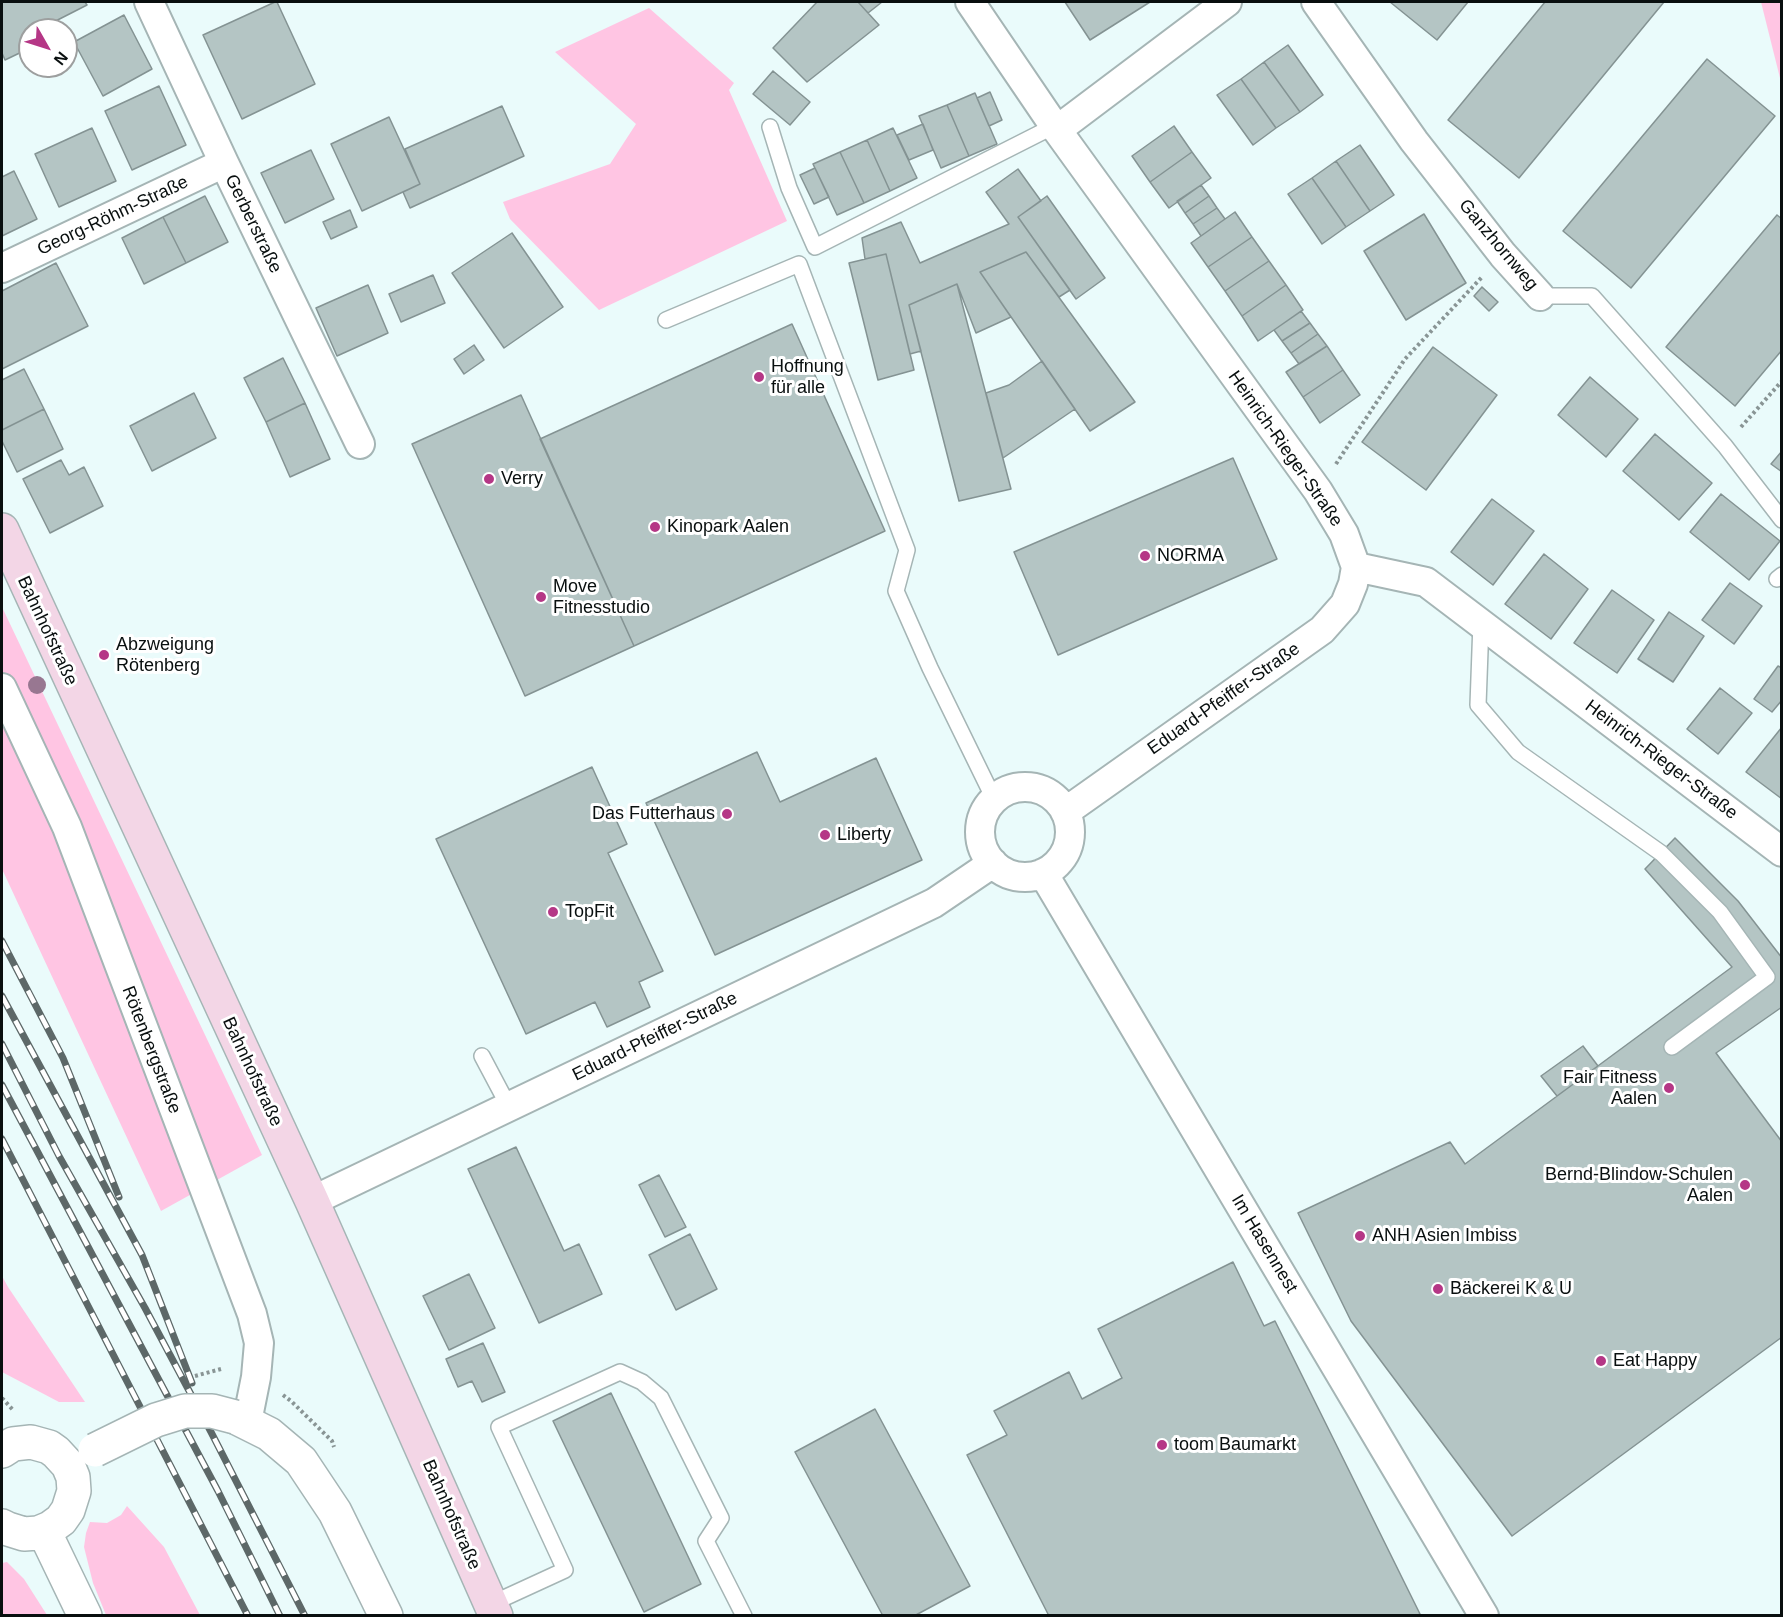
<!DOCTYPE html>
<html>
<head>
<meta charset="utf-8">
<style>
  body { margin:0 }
  #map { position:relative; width:1783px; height:1617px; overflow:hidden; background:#eafbfb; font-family:Helvetica,sans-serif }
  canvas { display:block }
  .frame { position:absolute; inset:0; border:3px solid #090f0f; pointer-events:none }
  .north { position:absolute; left:18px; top:18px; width:60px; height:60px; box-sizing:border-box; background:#fff; border:2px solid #9d9f9f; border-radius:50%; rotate:129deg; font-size:16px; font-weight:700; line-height:24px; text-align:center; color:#090f0f }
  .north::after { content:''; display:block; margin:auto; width:21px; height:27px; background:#b53786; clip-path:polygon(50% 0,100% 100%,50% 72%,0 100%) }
</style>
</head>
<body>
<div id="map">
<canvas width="1783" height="1617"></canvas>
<div class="frame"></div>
<div class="north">N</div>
</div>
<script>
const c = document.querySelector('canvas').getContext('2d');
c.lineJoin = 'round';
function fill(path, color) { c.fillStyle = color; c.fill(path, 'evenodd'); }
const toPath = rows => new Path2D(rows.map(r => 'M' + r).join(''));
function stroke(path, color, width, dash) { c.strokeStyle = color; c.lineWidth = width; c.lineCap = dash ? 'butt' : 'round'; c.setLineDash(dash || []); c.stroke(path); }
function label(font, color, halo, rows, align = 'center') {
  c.font = font + ' Helvetica,sans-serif'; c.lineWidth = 6; c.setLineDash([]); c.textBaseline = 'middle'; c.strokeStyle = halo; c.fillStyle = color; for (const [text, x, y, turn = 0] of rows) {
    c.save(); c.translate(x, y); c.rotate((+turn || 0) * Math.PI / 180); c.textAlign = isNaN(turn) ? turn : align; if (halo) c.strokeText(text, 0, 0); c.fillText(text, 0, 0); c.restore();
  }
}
fill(toPath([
  [1761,2,1781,2,1781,82],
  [649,8,734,83,729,90,787,221,599,310,510,219,503,202,610,164,636,124,555,52],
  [2,607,262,1155,161,1211,2,869],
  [2,1276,8,1287,85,1402,59,1402,2,1372],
  [127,1506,164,1547,200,1615,106,1615,93,1583,84,1547,86,1533,90,1522,107,1523,121,1515],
  [7,1562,24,1579,47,1615,2,1615,2,1563]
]), '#ffc5e3');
const building = toPath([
  [2,2,85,2,87,5,38,30,30,30,30,48,5,60,2,53,2,2],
  [275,2,277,2,315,84,242,119,203,35,275,2],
  [817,2,858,2,879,25,807,82,773,48,817,2],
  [858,2,882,2,868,13,858,2],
  [1065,2,1150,2,1090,40,1065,2],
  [1390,2,1468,2,1437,40,1390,2],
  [1545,2,1664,2,1519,178,1448,120,1545,2],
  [124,15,152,69,103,96,74,42,124,15],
  [1288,45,1323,95,1300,112,1264,62,1288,45],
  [1707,59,1775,116,1631,288,1563,231,1707,59],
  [1264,62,1300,112,1276,128,1241,79,1264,62],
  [773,71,810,102,790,125,753,94,773,71],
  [1241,79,1276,128,1253,145,1217,95,1241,79],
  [159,86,186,145,132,170,105,111,159,86],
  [990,92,1002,120,989,126,977,98,990,92],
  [975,93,997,144,969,156,947,105,975,93],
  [947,105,969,156,941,168,919,116,947,105],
  [502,106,524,156,410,208,403,192,420,184,405,149,502,106],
  [389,117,420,184,362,211,331,144,389,117],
  [923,124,933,150,909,160,897,135,923,124],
  [1174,126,1192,152,1150,182,1132,156,1174,126],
  [92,128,116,181,59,207,35,154,92,128],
  [893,128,917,178,890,191,867,140,893,128],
  [867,140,890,191,864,203,840,152,867,140],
  [1360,145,1394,195,1370,211,1336,161,1360,145],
  [311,150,334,199,285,223,261,173,311,150],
  [840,152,864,203,837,215,813,164,840,152],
  [1192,152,1211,178,1169,208,1150,182,1192,152],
  [1336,161,1370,211,1346,227,1312,178,1336,161],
  [815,168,829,197,814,204,800,175,815,168],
  [1018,169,1041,201,1018,217,1070,290,1059,297,1026,252,980,272,1011,317,976,333,957,284,909,305,921,351,910,354,886,254,865,259,862,238,901,222,920,263,1009,224,986,192,1018,169],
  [14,171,37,219,2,236,2,177,14,171],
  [1312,178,1346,227,1322,244,1288,194,1312,178],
  [1201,185,1209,196,1185,213,1177,201,1201,185],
  [205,196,228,242,186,263,163,217,205,196],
  [1047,196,1105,278,1076,299,1018,217,1047,196],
  [1209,196,1217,208,1193,224,1185,213,1209,196],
  [1217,208,1225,219,1201,236,1193,224,1217,208],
  [350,210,357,227,331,239,323,222,350,210],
  [1235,212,1252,237,1208,267,1191,243,1235,212],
  [1424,214,1466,283,1406,320,1364,251,1424,214],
  [1777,215,1782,219,1782,350,1735,406,1666,347,1777,215],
  [163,217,186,263,144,284,122,238,163,217],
  [512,233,563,307,504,348,452,273,512,233],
  [1252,237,1269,261,1225,291,1208,267,1252,237],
  [1026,252,1135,402,1090,431,980,272,1026,252],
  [886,254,914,370,878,380,849,263,886,254],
  [1269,261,1286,285,1242,316,1225,291,1269,261],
  [56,263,88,326,2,369,2,291,56,263],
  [433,275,445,303,401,322,389,294,433,275],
  [957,284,1011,489,959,501,909,305,957,284],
  [368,285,388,333,337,356,316,308,368,285],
  [1286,285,1303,310,1258,341,1242,316,1286,285],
  [1482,287,1498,302,1489,311,1474,296,1482,287],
  [1301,311,1310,323,1282,341,1274,330,1301,311],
  [1310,323,1318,334,1291,353,1282,341,1310,323],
  [792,324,885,531,634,646,540,439,792,324],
  [1318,334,1327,346,1299,364,1291,353,1318,334],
  [474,345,484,360,464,374,454,359,474,345],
  [1327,346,1343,370,1303,397,1286,372,1327,346],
  [1433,347,1497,395,1426,490,1362,442,1433,347],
  [283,358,305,403,266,422,244,378,283,358],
  [1042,361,1075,409,1003,458,986,393,1009,385,1042,361],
  [24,369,44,409,2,430,2,380,24,369],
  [1343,370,1360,395,1320,423,1303,397,1343,370],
  [1590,377,1638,419,1606,457,1558,415,1590,377],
  [194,393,216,438,152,471,130,426,194,393],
  [521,395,634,646,525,696,412,444,521,395],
  [305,403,330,459,290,477,266,422,305,403],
  [44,409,63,449,17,472,2,441,2,430,44,409],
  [1655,434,1712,483,1679,520,1623,471,1655,434],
  [1782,451,1782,472,1771,464,1782,451],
  [1233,458,1277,559,1058,655,1014,552,1233,458],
  [61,460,69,475,84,467,103,506,50,533,23,479,61,460],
  [1721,494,1780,541,1749,580,1690,532,1721,494],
  [1492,499,1534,531,1493,585,1451,552,1492,499],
  [1544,554,1588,589,1551,639,1505,604,1544,554],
  [1730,583,1762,606,1734,644,1702,620,1730,583],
  [1612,590,1654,620,1617,673,1574,643,1612,590],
  [1669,612,1704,636,1673,682,1638,659,1669,612],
  [1778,666,1782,668,1782,700,1772,712,1754,699,1778,666],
  [1720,688,1752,713,1718,754,1687,729,1720,688],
  [1782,727,1782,799,1746,772,1782,727],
  [757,752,780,802,876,758,922,860,715,955,646,803,757,752],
  [592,767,627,844,608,853,663,971,639,982,650,1007,607,1027,595,1002,526,1034,436,839,592,767],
  [1675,838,1738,901,1782,958,1782,1007,1716,1053,1782,1142,1782,1337,1512,1536,1351,1321,1298,1213,1450,1142,1465,1164,1732,967,1645,869,1675,838],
  [1583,1046,1598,1066,1557,1096,1541,1076,1583,1046],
  [516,1147,564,1251,579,1244,602,1294,539,1323,468,1169,516,1147],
  [659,1175,686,1227,665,1237,639,1185,659,1175],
  [690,1234,717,1289,676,1310,649,1255,690,1234],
  [1233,1262,1264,1326,1275,1321,1420,1614,1416,1616,1049,1616,967,1455,1007,1435,994,1411,1069,1372,1082,1399,1122,1378,1098,1329,1233,1262],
  [469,1274,495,1328,449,1350,423,1296,469,1274],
  [483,1343,505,1392,482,1402,472,1381,458,1387,446,1359,483,1343],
  [611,1393,701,1584,644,1612,553,1421,611,1393],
  [875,1409,970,1586,914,1616,883,1616,795,1452,875,1409]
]);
fill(building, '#b4c5c4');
stroke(building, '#849393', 1.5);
const service = toPath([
  [770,127,789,188,815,247,1054,126],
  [1540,296,1592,296,1725,446,1782,520],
  [666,320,799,264,907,550,896,591,930,668,994,799],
  [1777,579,1782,575],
  [1481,623,1478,705,1518,752,1661,853,1720,912,1767,977,1672,1047],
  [482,1056,509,1107],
  [491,1604,565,1570,499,1427,620,1372,642,1382,661,1398,721,1518,706,1541,744,1616]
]);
const minor = toPath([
  [149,2,224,163,360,444],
  [970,2,1057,130,1318,491,1344,534,1356,567],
  [1316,2,1414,141,1503,255,1540,296],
  [1057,130,1227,2],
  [2,268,224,163],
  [1356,567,1426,582,1782,852],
  [2,688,67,827,252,1314,259,1343,256,1377,247,1422],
  '980 832a45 45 0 1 1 90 0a45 45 0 1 1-90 0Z',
  [1065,812,1322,630,1345,604,1353,584,1356,567],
  [1043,873,1484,1616],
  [312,1201,934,903,993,863]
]);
const tertiary = toPath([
  [235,1417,269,1434,301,1461,335,1512,386,1616],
  [2,1451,13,1444,31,1442,49,1447,56,1452,68,1465,73,1477,74,1491,68,1510,61,1520,50,1528,38,1533,24,1534,8,1529,2,1526],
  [44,1531,85,1616]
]);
const secondary = toPath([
  [2,530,312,1201,496,1616]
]);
stroke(service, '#a5b5b5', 18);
stroke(minor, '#a5b5b5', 32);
stroke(tertiary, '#a5b5b5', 36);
stroke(secondary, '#a5b5b5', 36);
stroke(toPath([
  [1741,427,1782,381],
  [1336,464,1405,359,1482,277],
  [283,1395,291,1401,332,1441,334,1447],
  [2,1398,14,1411]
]), '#899595', 4, [3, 3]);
stroke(service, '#fff', 15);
stroke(minor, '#fff', 28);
stroke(tertiary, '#fff', 33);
stroke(secondary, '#f3d6e6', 33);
const rail = toPath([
  [2,941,63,1058,119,1197],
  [2,996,142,1255,192,1383],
  [2,1044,59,1156,145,1308,211,1432,305,1616],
  [2,1085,218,1491,280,1616],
  [2,1139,248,1616]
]);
stroke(rail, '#5d6868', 7);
stroke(rail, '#fff', 4.5, [14]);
const tertiaryBridge = toPath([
  [95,1450,156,1420,185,1411,212,1411,235,1417]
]);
stroke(tertiaryBridge, '#a5b5b5', 36, []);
stroke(toPath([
  [195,1376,221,1369]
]), '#899595', 4, [3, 3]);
stroke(tertiaryBridge, '#fff', 33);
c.fillStyle = '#987791';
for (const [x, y] of [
  [37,685]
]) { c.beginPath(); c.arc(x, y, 9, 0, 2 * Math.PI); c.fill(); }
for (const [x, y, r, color] of [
  [759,377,6,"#b53786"],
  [489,479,6,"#b53786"],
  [655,527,6,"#b53786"],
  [1145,556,6,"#b53786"],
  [541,597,6,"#b53786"],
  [104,655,6,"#b53786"],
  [727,814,6,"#b53786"],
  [825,835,6,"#b53786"],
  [553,912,6,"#b53786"],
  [1669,1088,6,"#b53786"],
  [1745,1185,6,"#b53786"],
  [1360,1236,6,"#b53786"],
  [1438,1289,6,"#b53786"],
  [1601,1361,6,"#b53786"],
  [1162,1445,6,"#b53786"]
]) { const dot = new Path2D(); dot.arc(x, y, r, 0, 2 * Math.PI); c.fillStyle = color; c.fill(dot); stroke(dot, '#fff', 2); }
label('18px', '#090f0f', '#fff', [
  ["Georg-Röhm-Straße",113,216,-25],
  ["Gerberstraße",253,224,64],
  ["Ganzhornweg",1498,245,50],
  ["Heinrich-Rieger-Straße",1285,449,55],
  ["Bahnhofstraße",47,631,65],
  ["Eduard-Pfeiffer-Straße",1224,699,-35],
  ["Heinrich-Rieger-Straße",1661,760,37],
  ["Eduard-Pfeiffer-Straße",655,1037,-26],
  ["Rötenbergstraße",151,1050,69],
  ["Bahnhofstraße",252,1072,65],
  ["Im Hasennest",1264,1244,59],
  ["Bahnhofstraße",451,1515,66]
]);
label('18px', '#090f0f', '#fff', [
  ["Hoffnung",771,367],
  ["für alle",771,388],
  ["Verry",501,479],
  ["Kinopark Aalen",667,527],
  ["NORMA",1157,556],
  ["Move",553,587],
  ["Fitnesstudio",553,608],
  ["Abzweigung",116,645],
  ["Rötenberg",116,666],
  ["Das Futterhaus",715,814,"right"],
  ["Liberty",837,835],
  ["TopFit",565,912],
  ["Fair Fitness",1657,1078,"right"],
  ["Aalen",1657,1099,"right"],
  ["Bernd-Blindow-Schulen",1733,1175,"right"],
  ["Aalen",1733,1196,"right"],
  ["ANH Asien Imbiss",1372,1236],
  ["Bäckerei K & U",1450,1289],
  ["Eat Happy",1613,1361],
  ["toom Baumarkt",1174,1445]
], 'left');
</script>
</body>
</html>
